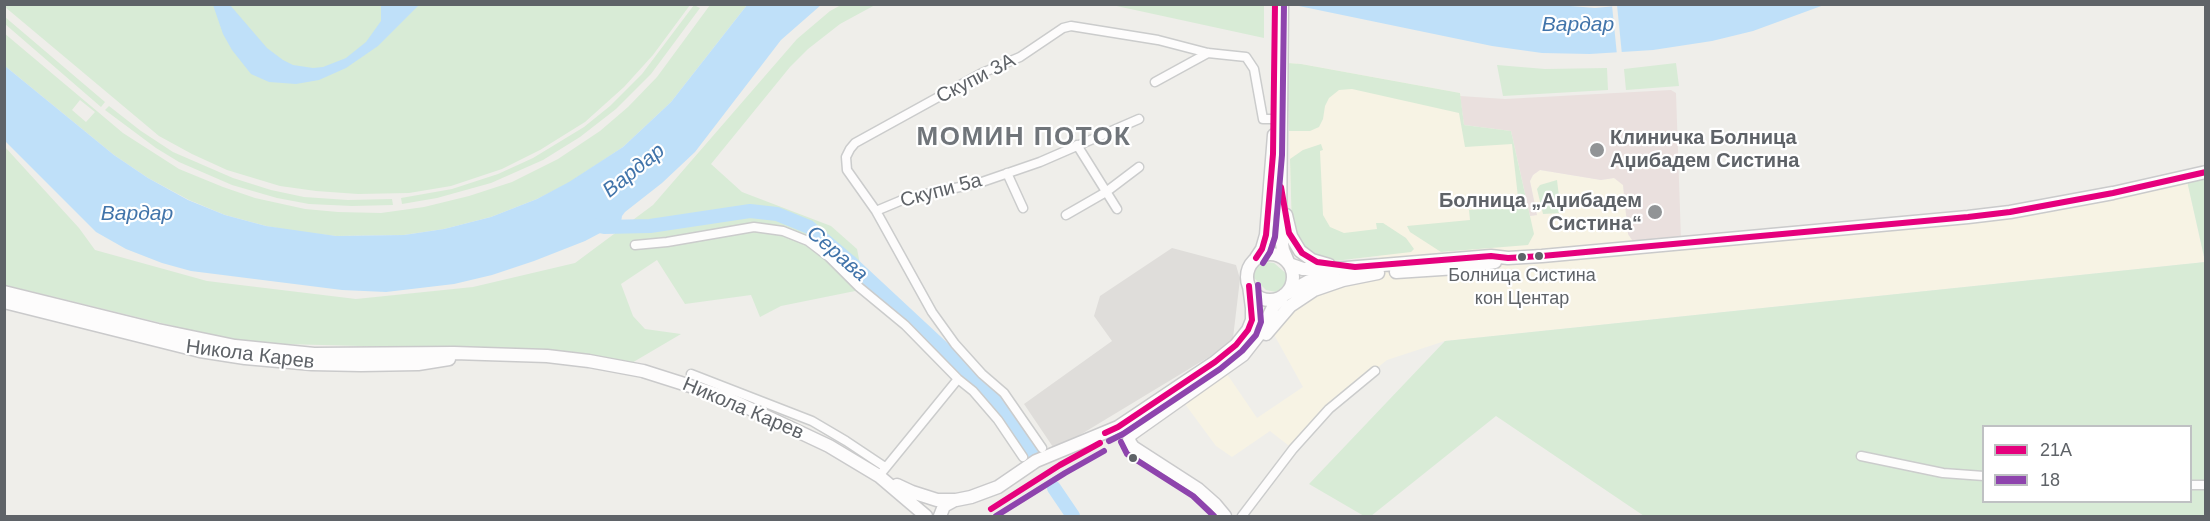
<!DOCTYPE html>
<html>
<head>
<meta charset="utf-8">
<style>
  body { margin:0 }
  #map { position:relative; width:2210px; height:521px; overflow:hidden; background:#efeeea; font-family:Arial,sans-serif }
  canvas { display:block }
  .frame { position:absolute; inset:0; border:6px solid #5f6368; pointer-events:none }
  .legend { position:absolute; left:1982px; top:425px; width:210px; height:78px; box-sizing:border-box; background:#fff; border:2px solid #bfc1c3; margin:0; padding:8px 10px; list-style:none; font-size:18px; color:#5f6368 }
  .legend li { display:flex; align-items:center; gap:12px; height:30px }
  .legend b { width:30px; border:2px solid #bfc1c3 }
</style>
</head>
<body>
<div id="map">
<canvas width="2210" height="521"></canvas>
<div class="frame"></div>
<ul class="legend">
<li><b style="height:8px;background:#e5007d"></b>21A</li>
<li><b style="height:8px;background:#8e44ad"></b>18</li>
</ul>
</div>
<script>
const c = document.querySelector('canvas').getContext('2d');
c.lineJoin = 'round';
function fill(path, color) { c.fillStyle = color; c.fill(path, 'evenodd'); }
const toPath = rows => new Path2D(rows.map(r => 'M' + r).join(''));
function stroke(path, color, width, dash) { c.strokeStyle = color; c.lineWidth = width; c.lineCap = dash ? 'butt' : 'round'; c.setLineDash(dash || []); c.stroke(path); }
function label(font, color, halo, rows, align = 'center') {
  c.font = font + ' Arial,sans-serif'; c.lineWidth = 4.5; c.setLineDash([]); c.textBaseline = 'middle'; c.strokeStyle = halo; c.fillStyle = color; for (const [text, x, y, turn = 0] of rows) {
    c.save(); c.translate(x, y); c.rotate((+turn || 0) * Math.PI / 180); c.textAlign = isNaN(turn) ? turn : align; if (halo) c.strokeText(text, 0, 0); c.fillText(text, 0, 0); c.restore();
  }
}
fill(toPath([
  [1287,63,1301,64,1460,93,1464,125,1511,131,1530,216,1537,215,1530,181,1533,175,1540,170,1601,180,1614,178,1623,184,1628,234,1634,243,1968,217,2186,176,2205,262,1445,341,1387,360,1371,373,1293,449,1270,431,1232,457,1216,446,1185,404,1199,392,1227,374,1257,418,1303,387,1271,329,1295,306,1380,256,1352,259,1292,232]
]), '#f7f3e4');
fill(toPath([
  [1172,248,1236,265,1240,279,1233,338,1227,346,1055,450,1024,404,1112,341,1094,316,1100,296]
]), '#dfddda');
fill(toPath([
  [1671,90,1676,93,1681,239,1634,243,1628,234,1623,185,1614,178,1601,180,1540,170,1533,175,1530,181,1537,215,1530,216,1511,131,1464,125,1460,96,1505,99]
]), '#eae0de');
fill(toPath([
  [4,5,690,5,653,55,624,87,585,122,540,150,502,169,451,186,409,193,358,194,316,191,280,186,227,170,192,154,159,136,5,7],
  [694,5,700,8,651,74,616,109,580,137,543,160,491,183,437,198,402,204,401,198,452,189,498,174,533,158,584,127,610,106,642,74],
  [710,5,747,5,671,102,623,147,569,183,537,199,491,217,444,229,404,235,336,236,300,232,266,226,225,215,189,200,148,178,114,155,5,66,4,33,123,133,179,169,223,187,255,198,305,209,338,212,381,213,424,207,469,196,512,182,558,159,600,131,628,107,657,77],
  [80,100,95,112,86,122,72,110],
  [841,5,875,5,840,24,808,49,790,67,711,164,742,192,831,226,857,249,865,289,781,306,760,317,751,295,685,304,657,260,621,284,633,316,645,329,681,334,630,364,519,350,243,343,5,285,5,147,79,228,95,250,207,281,356,299,473,287,575,263,653,205,797,39,830,11],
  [1112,5,1264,5,1264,38],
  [5,17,105,102,101,107,5,24],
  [1287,63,1301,64,1460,93,1464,125,1511,131,1534,234,1528,245,1441,252,1410,232,1407,226,1470,220,1469,210,1519,206,1512,144,1465,147,1459,113,1352,89,1339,90,1329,98,1325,106,1323,119,1319,127,1310,131,1289,131],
  [1676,63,1679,86,1626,90,1624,69],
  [1497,65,1545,69,1607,68,1608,90,1503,96],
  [109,106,141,131,173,152,233,178,271,190,304,197,348,200,392,199,393,205,352,206,309,204,277,198,232,185,179,162,156,148,105,110],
  [1321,144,1323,150,1320,151,1323,215,1330,227,1344,233,1377,229,1376,223,1383,223,1406,238,1414,249,1411,252,1326,262,1305,252,1292,232,1290,159,1303,150],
  [2205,178,2205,261,2187,181],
  [1557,180,1561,213,1543,214,1537,189,1540,185],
  [1265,262,1274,263,1289,276,1289,281,1283,289,1276,292,1266,290,1251,275,1256,267],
  [2205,262,2205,516,1644,516,1496,416,1371,516,1364,516,1309,484,1445,341],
  [1984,426,2190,426,2190,502,1984,502]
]), '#d8ebd6');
fill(toPath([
  [1546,4,1595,8,1638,4,1824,5,1753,31,1712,41,1653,50,1590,54,1542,53,1492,46,1294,5],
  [213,5,230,5,267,48,283,60,293,65,313,68,323,67,346,58,366,42,381,21,381,5,419,5,378,46,346,68,319,80,296,84,269,82,251,74,232,50,223,34],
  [747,5,821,5,781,40,695,152,662,183,625,212,622,216,621,222,585,241,534,261,492,275,454,284,386,292,342,290,191,271,162,263,126,249,96,232,5,141,5,66,114,155,148,178,188,200,225,215,266,226,336,236,404,235,444,229,491,217,537,199,569,182,623,147,671,102]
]), '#bfe0f9');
fill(toPath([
  [1612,5,1617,5,1622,55,1617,55]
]), '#efeeea');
stroke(toPath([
  [594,225,604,227,650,226,750,211,777,214,809,227,849,261,978,381,1001,408,1036,461],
  [1054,488,1073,516]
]), '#bfe0f9', 14);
const street = toPath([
  [1155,82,1208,53],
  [1077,145,1117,209],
  [1007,173,1023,208],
  [876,211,907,198,979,183,1040,162,1139,119],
  [1066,215,1106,192,1139,167],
  [635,245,667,242,754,227,783,231,808,241,829,257,859,287,905,325,958,379,973,391,998,420,1023,457],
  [691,374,812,421,846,441,885,467],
  [1042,448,1004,393,982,374,955,344,932,312,876,211,847,170,846,157,850,149,855,143,982,73,1020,57,1063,28,1071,26,1158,40,1208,53,1246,57,1254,69,1263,119,1274,119],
  [1861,456,1943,473,1984,476],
  [883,471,958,379],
  [2190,485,2206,485],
  [1242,516,1293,449,1329,409,1375,371]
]);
const secondary = toPath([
  [1282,4,1280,231,1283,250,1289,264,1303,269,1334,269,1491,256,1508,258,1542,256,1968,217,2010,212,2113,193,2206,172],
  [1286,215,1291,236,1300,251,1312,260,1329,265],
  '1247 277a23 23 0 1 1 46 0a23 23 0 1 1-46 0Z',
  [1256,258,1262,249,1266,235,1274,135],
  [1396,272,1457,268,1495,262],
  [4,292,158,330,235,346,314,354,454,353,547,356,589,361,643,371,725,397,829,446,879,476,926,516],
  [4,302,200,351,245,358,312,364,361,365,418,364,449,359],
  [1266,334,1290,306,1314,290,1343,280,1378,273],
  [897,485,912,492,937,500,956,500,971,497,998,487,1036,461,1118,427,1215,362,1236,345,1248,330,1252,320,1252,308,1249,286],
  [940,516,944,506,955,500],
  [1225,516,1215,504,1198,489,1133,447,1129,441,1130,435,1243,355,1261,332,1273,307,1284,295,1309,281,1333,276]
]);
stroke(street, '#cbcccc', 11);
stroke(secondary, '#cacacb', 15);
stroke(street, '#fdfcfc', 8);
stroke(secondary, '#fdfcfc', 12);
stroke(toPath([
  [1281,187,1289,233,1302,253,1317,262,1355,267,1491,256,1508,258,1542,256,1968,217,2010,212,2113,193,2206,172],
  [1256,258,1262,249,1266,235,1273,154,1275,4],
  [1105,433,1118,427,1215,362,1236,345,1248,330,1252,320,1249,286],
  [991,509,1060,465,1100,443]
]), '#e5007d', 6);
stroke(toPath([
  [1263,263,1270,252,1275,237,1282,155,1284,4],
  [1109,441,1123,434,1220,369,1242,351,1256,335,1261,322,1258,285],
  [1121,442,1127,454,1193,496,1214,516],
  [996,516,1065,473,1104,451]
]), '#8e44ad', 6);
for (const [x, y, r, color] of [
  [1597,150,8,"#919496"],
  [1655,212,8,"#919496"],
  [1539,256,5,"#5f6368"],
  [1522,257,5,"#5f6368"],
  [1133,458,5,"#5f6368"]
]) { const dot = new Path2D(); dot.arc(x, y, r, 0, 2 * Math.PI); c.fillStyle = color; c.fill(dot); stroke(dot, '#fff', 2); }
label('18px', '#5f6368', '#fff', [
  ["Болница Систина",1522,276],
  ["кон Центар",1522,299]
]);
label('20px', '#5f6368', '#fff', [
  ["Скупи 3А",976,79,-27],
  ["Скупи 5а",941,191,-15],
  ["Никола Карев",250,355,7],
  ["Никола Карев",743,409,23]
]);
label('bold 20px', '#5f6368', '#fff', [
  ["Клиничка Болница",1610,138],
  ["Аџибадем Систина",1610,161],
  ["Болница „Аџибадем",1642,201,"right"],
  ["Систина“",1642,224,"right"]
], 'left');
label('italic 21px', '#4174aa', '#fff', [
  ["Вардар",1578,25],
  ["Вардар",634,171,-39],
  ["Вардар",137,214],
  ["Серава",837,254,41]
]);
c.letterSpacing = '1.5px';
label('bold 26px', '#70757a', '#fff', [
  ["МОМИН ПОТОК",1024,138]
]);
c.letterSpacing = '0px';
</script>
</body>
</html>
